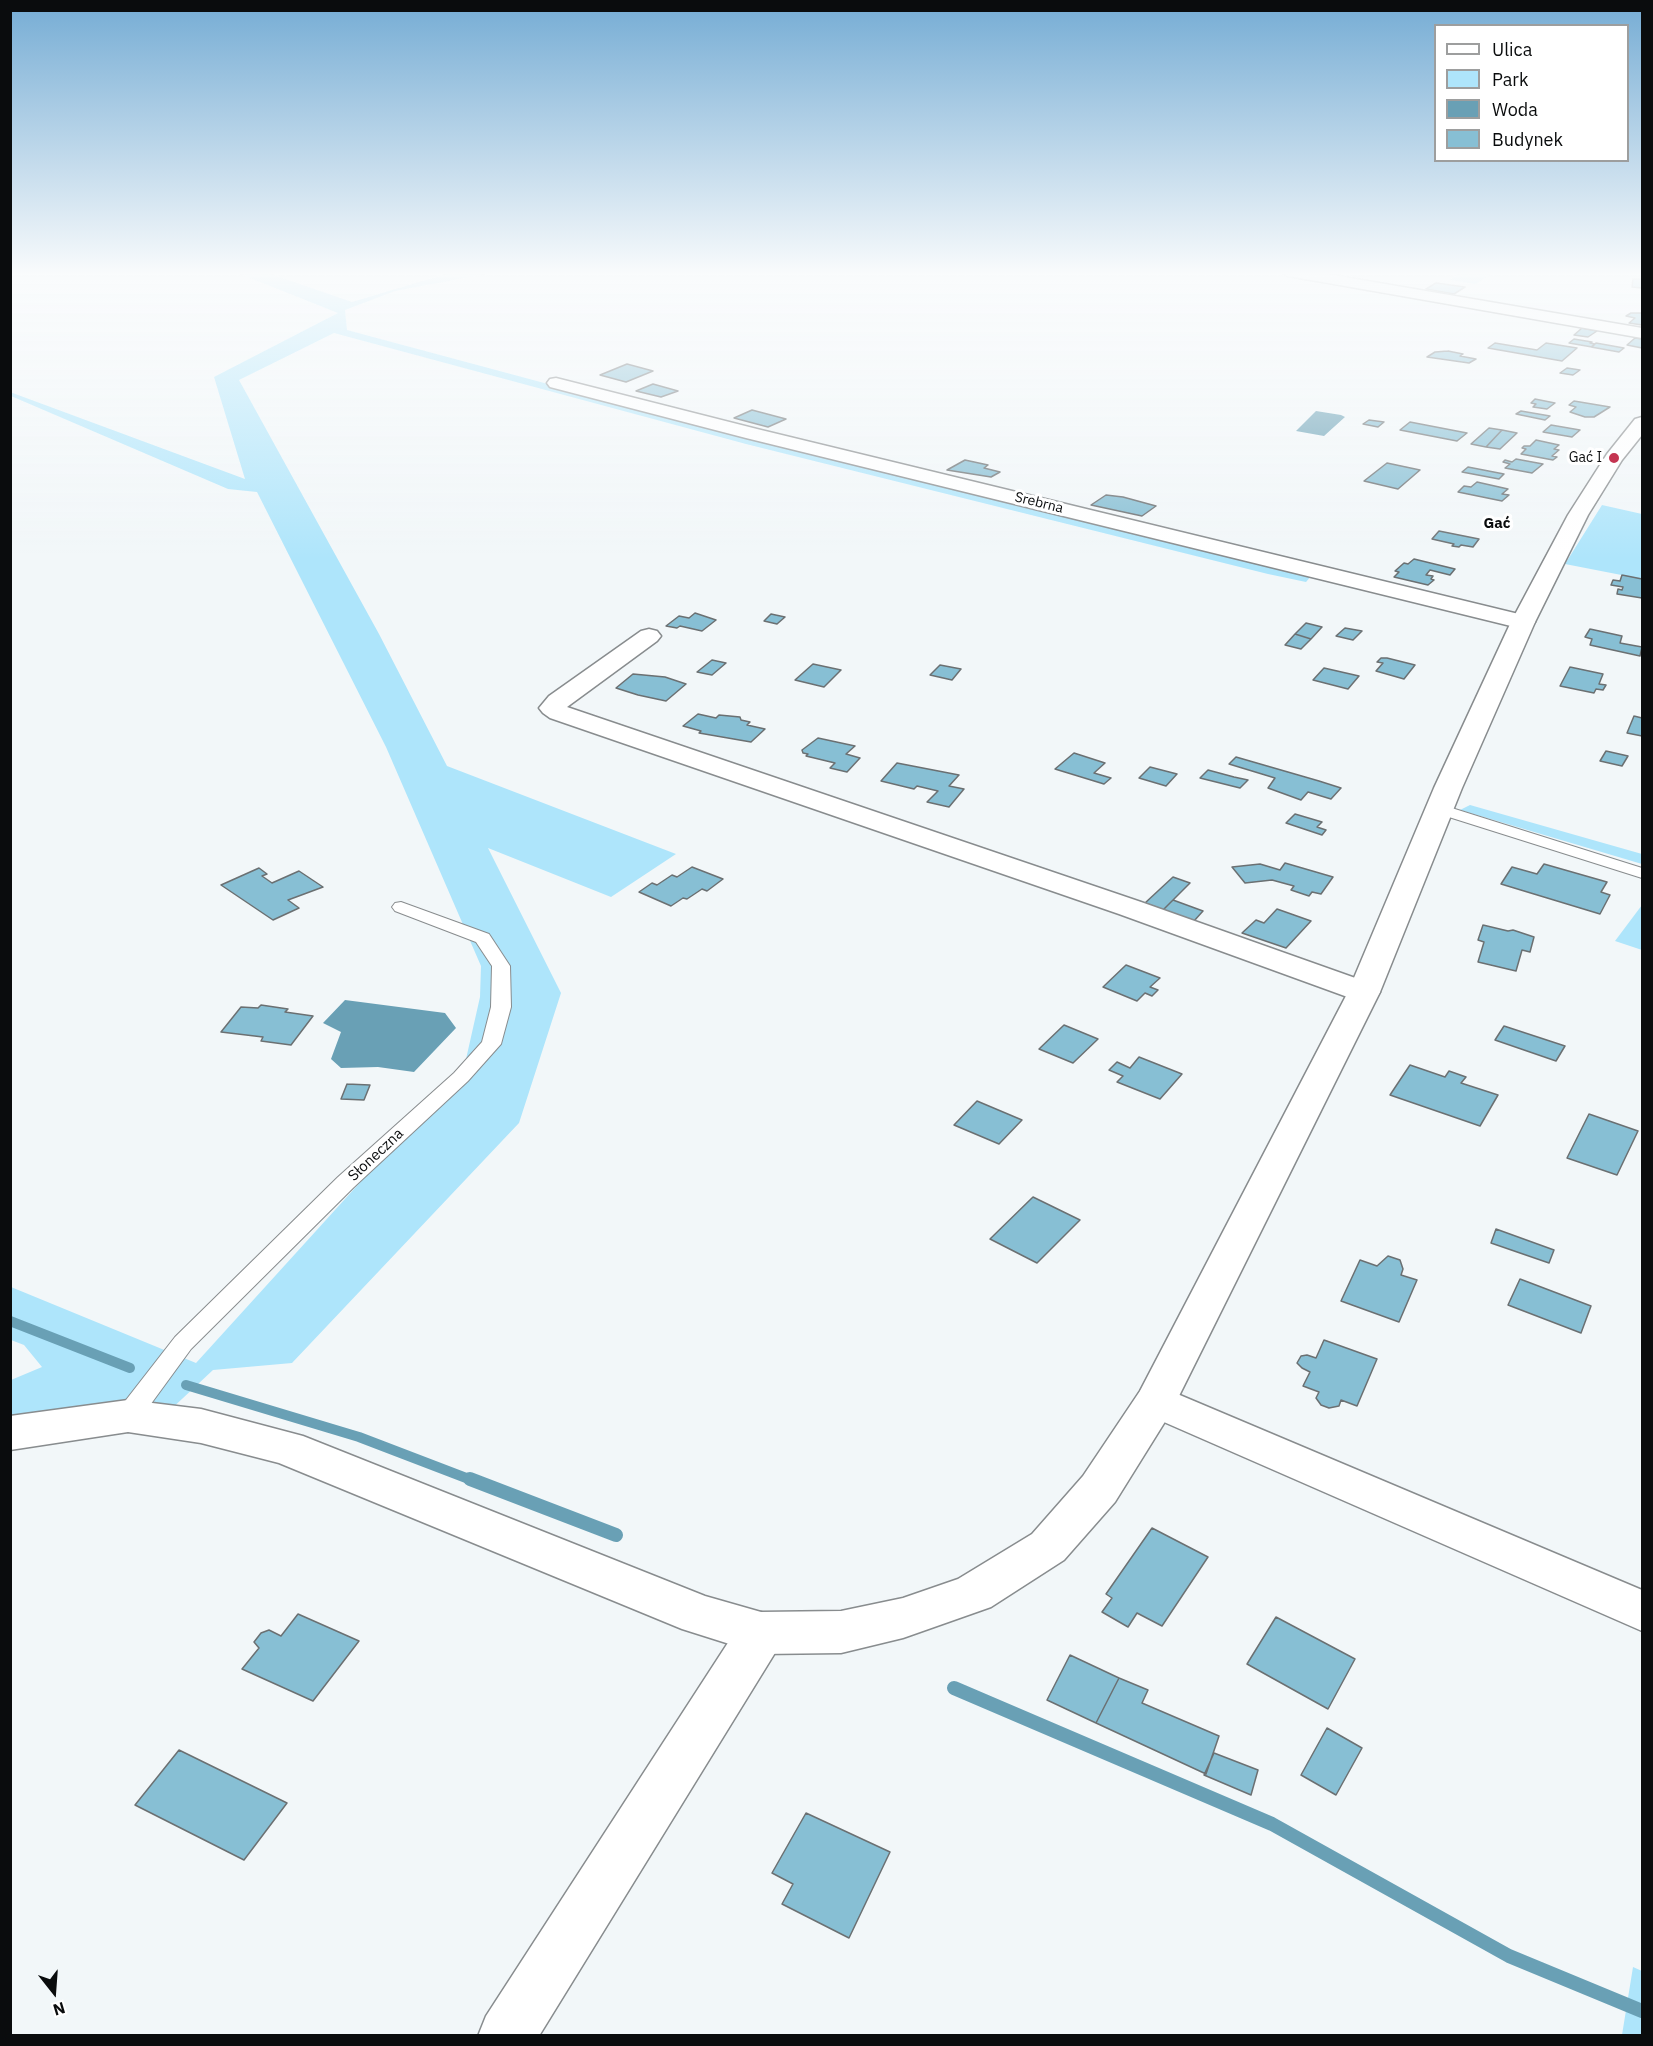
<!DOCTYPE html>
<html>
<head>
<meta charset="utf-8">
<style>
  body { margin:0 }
  #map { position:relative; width:1653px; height:2046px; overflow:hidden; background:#f2f7f9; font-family:"IBM Plex Sans",sans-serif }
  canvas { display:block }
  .frame { position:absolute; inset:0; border:12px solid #0a0c0d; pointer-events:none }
  .legend { position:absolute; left:1434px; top:24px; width:195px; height:138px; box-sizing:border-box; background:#fff; border:2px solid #9d9e9e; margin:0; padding:8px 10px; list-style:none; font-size:18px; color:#0a0c0d }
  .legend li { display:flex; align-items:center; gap:12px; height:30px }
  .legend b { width:30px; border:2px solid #9d9e9e }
  .north { position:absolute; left:24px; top:1962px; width:60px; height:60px; -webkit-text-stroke:4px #fff; paint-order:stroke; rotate:163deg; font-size:16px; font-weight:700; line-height:24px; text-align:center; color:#0a0c0d }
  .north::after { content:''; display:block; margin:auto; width:21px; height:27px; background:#0a0c0d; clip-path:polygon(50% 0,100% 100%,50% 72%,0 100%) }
</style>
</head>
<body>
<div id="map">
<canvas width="1653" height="2046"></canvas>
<div class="frame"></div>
<ul class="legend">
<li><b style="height:8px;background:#fff"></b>Ulica</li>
<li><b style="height:16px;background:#aee5fb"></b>Park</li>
<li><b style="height:16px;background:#69a0b5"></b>Woda</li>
<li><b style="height:16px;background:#87bfd4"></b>Budynek</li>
</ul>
<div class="north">N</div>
</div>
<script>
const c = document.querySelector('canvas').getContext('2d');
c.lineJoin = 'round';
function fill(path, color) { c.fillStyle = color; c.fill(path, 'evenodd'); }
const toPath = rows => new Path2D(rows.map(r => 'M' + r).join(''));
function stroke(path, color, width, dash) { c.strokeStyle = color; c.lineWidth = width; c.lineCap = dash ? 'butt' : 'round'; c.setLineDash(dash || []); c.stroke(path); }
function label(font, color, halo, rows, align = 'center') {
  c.font = font + ' "IBM Plex Sans",sans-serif'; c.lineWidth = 6; c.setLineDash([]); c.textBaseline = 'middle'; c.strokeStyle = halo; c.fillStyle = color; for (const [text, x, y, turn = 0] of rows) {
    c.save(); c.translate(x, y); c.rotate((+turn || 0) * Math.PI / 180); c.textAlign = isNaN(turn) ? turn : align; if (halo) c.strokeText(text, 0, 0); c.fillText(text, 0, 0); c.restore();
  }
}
fill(toPath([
  [235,272,265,272,352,302,453,272,496,272,395,291,345,310,347,330,816,456,1312,575,1306,582,1268,574,746,444,334,333,239,380,379,634,447,766,676,854,611,897,488,848,561,993,519,1123,292,1363,213,1370,152,1427,11,1431,11,1380,42,1367,24,1345,11,1340,11,1287,196,1363,464,1068,480,997,481,966,386,747,257,492,228,489,11,396,10,392,245,479,214,377,338,313],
  [1462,272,1493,272,1476,284,1450,280],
  [1602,505,1642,514,1642,579,1565,564],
  [1470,805,1642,854,1642,864,1460,810],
  [1642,905,1642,950,1615,941],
  [1633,1967,1642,1971,1642,2035,1622,2035]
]), '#aee5fb');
fill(toPath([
  [1316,411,1341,415,1345,417,1324,436,1296,431],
  [345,1000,445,1013,456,1028,414,1072,378,1067,341,1068,331,1059,341,1032,323,1023]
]), '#69a0b5');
stroke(toPath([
  [10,1321,130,1368],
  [186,1385,359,1437,474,1481]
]), '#69a0b5', 10);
stroke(toPath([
  [470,1479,616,1535],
  [954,1688,1272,1824,1509,1956,1642,2011]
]), '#69a0b5', 14);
const building = toPath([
  [1633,279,1642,279,1642,288,1632,287,1633,279],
  [1436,283,1465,287,1454,294,1426,289,1436,283],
  [1631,313,1642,313,1642,325,1629,323,1635,318,1626,316,1631,313],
  [1582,328,1597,331,1588,337,1574,335,1582,328],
  [1635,338,1642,339,1642,348,1627,345,1635,338],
  [1574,339,1592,342,1590,343,1595,344,1592,347,1569,343,1574,339],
  [1495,343,1537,350,1546,343,1577,348,1562,361,1488,348,1495,343],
  [1596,343,1624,348,1619,352,1591,347,1596,343],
  [1448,351,1463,354,1460,356,1476,359,1469,363,1427,357,1435,352,1448,351],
  [627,364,653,371,626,382,600,375,627,364],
  [1567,368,1580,370,1573,375,1560,373,1567,368],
  [653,384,678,391,661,397,636,391,653,384],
  [1535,399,1555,403,1547,409,1533,407,1536,404,1531,403,1535,399],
  [1574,401,1610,407,1594,417,1585,417,1570,412,1576,407,1569,405,1574,401],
  [752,410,786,419,768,427,734,418,752,410],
  [1521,411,1550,416,1545,420,1516,414,1521,411],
  [1369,420,1384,422,1378,427,1363,424,1369,420],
  [1410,422,1467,433,1457,441,1400,430,1410,422],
  [1551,425,1580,430,1572,437,1543,432,1551,425],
  [1489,428,1502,430,1486,447,1471,444,1489,428],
  [1502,430,1517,433,1500,449,1486,447,1502,430],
  [1536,440,1559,445,1554,449,1559,450,1552,456,1557,457,1553,460,1521,454,1526,449,1522,448,1524,446,1530,446,1536,440],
  [1516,459,1543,464,1532,473,1505,468,1510,464,1503,462,1505,460,1512,462,1516,459],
  [965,460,988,465,984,468,1000,472,991,477,947,470,965,460],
  [1387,463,1420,470,1398,489,1364,481,1387,463],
  [1468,467,1504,474,1499,479,1462,472,1468,467],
  [1477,482,1508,489,1502,494,1509,495,1502,501,1458,492,1464,486,1471,487,1477,482],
  [1106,495,1123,497,1156,506,1142,516,1091,505,1106,495],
  [1439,531,1479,539,1473,547,1461,545,1459,547,1452,546,1454,544,1432,539,1439,531],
  [1414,559,1455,569,1450,575,1430,570,1426,575,1433,576,1431,579,1434,580,1428,585,1394,577,1399,572,1395,571,1404,563,1408,564,1414,559],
  [1622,575,1642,579,1642,598,1617,594,1618,589,1622,590,1623,587,1611,585,1613,580,1620,581,1622,575],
  [695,613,716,620,702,631,680,626,677,628,666,626,679,616,689,618,695,613],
  [771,614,785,617,777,624,764,621,771,614],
  [1306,623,1322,627,1311,639,1295,634,1306,623],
  [1345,628,1362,631,1353,640,1336,636,1345,628],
  [1590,629,1622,636,1620,643,1642,647,1640,656,1590,645,1592,639,1585,637,1590,629],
  [1295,634,1311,639,1301,649,1285,645,1295,634],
  [1381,658,1387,658,1415,665,1404,679,1376,671,1383,663,1377,662,1381,658],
  [712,660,726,663,712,675,697,672,712,660],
  [813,664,841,670,824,687,795,680,813,664],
  [940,665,961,669,952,680,930,675,940,665],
  [1570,667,1603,674,1599,684,1606,685,1603,690,1596,689,1594,693,1560,686,1570,667],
  [1324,668,1359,676,1348,689,1313,680,1324,668],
  [633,674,665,677,686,684,666,701,638,695,616,688,633,674],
  [698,714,716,718,719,715,740,717,741,720,750,722,747,725,765,729,751,742,699,733,701,731,683,726,698,714],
  [1634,716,1642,718,1642,736,1627,733,1634,716],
  [818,738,855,746,846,754,860,758,847,772,830,768,835,763,806,756,808,754,803,753,802,750,818,738],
  [1606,751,1628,756,1622,766,1600,761,1606,751],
  [1074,753,1105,763,1094,773,1111,778,1104,784,1055,769,1074,753],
  [1236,757,1319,781,1341,788,1331,799,1308,792,1301,800,1268,788,1275,778,1229,764,1236,757],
  [897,763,959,775,949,786,964,789,949,807,927,802,938,791,917,786,914,789,881,781,897,763],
  [1150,767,1177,774,1166,786,1139,778,1150,767],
  [1208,770,1234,777,1248,780,1240,788,1200,778,1208,770],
  [1295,814,1322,822,1317,827,1326,830,1322,835,1286,823,1295,814],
  [1285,863,1333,877,1321,894,1312,892,1309,896,1291,890,1294,886,1272,880,1245,883,1232,867,1260,864,1280,870,1285,863],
  [1544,864,1607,882,1601,892,1610,895,1600,914,1501,884,1512,867,1537,874,1544,864],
  [692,867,723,879,707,891,702,889,687,899,683,898,671,906,639,892,652,883,657,885,672,875,677,877,692,867],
  [259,868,267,874,262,876,272,883,299,871,323,887,288,900,299,908,273,920,221,885,259,868],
  [1173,877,1190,883,1163,910,1145,903,1173,877],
  [1173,900,1203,911,1194,921,1163,910,1173,900],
  [1277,909,1311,921,1286,948,1242,933,1256,920,1264,923,1277,909],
  [1483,925,1508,931,1513,930,1534,937,1530,952,1522,950,1516,971,1478,962,1484,942,1478,940,1483,925],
  [1126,965,1160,978,1150,987,1158,990,1152,996,1145,993,1137,1001,1103,987,1126,965],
  [261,1005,288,1009,285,1012,313,1016,291,1045,261,1041,263,1037,221,1032,241,1007,258,1008,261,1005],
  [1064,1025,1098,1039,1073,1063,1039,1049,1064,1025],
  [1504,1026,1565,1046,1556,1061,1495,1040,1504,1026],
  [1139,1057,1182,1074,1160,1099,1117,1082,1123,1076,1109,1070,1117,1062,1130,1068,1139,1057],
  [1410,1065,1445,1077,1449,1071,1466,1077,1461,1083,1498,1095,1480,1126,1390,1095,1410,1065],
  [347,1084,370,1085,364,1100,341,1099,347,1084],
  [977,1101,1022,1120,999,1144,954,1125,977,1101],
  [1589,1114,1638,1131,1617,1175,1567,1158,1589,1114],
  [1033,1197,1080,1220,1037,1263,990,1239,1033,1197],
  [1496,1229,1554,1250,1549,1263,1491,1243,1496,1229],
  [1388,1256,1400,1260,1403,1269,1401,1275,1417,1280,1399,1322,1341,1301,1360,1260,1377,1266,1388,1256],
  [1520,1279,1591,1306,1581,1333,1508,1305,1520,1279],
  [1324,1340,1377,1359,1357,1406,1341,1400,1339,1406,1329,1408,1321,1405,1316,1398,1319,1392,1303,1386,1310,1372,1302,1368,1297,1363,1301,1356,1307,1355,1316,1358,1324,1340],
  [1152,1528,1208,1557,1162,1626,1137,1613,1128,1627,1102,1612,1112,1598,1106,1594,1152,1528],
  [298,1614,359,1641,313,1701,242,1669,259,1648,254,1642,261,1633,269,1630,281,1636,298,1614],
  [1276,1617,1355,1659,1328,1709,1247,1664,1276,1617],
  [1070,1655,1119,1678,1096,1723,1047,1700,1070,1655],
  [1119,1678,1148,1690,1142,1703,1219,1736,1206,1774,1096,1723,1119,1678],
  [1327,1728,1362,1748,1336,1795,1301,1775,1327,1728],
  [179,1750,287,1803,244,1860,135,1805,179,1750],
  [1214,1753,1258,1770,1251,1795,1204,1775,1214,1753],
  [806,1813,890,1852,849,1938,782,1904,793,1884,772,1873,806,1813]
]);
fill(building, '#87bfd4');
stroke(building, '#6b7072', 1.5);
const service = toPath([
  [1439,804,1642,868,1642,878,1433,812,1431,809,1433,806,1439,804],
  [401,902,489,934,510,966,511,1007,501,1044,468,1081,354,1187,191,1349,137,1423,128,1426,119,1423,115,1416,119,1409,175,1337,338,1177,454,1073,482,1042,491,1007,492,966,476,942,395,911,392,907,395,903,401,902]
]);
const minor = toPath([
  [1281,272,1315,272,1642,328,1642,338,1288,276,1281,272],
  [556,378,757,429,1531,617,1535,622,1531,627,1523,629,746,438,550,387,547,383,550,379,556,378],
  [649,629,657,631,661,636,657,641,567,707,1141,902,1375,985,1380,992,1375,999,1364,1002,1353,999,1119,914,550,718,543,713,539,708,549,696,641,631,649,629],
  [1156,1385,1642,1590,1642,1631,1141,1412,1135,1401,1141,1390,1156,1385],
  [761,1612,778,1618,785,1633,778,1648,539,2036,478,2036,486,2016,744,1618,761,1612]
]);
const tertiary = toPath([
  [1642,417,1642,435,1622,460,1588,515,1535,622,1462,788,1380,992,1171,1412,1115,1502,1064,1560,991,1607,903,1638,841,1653,761,1654,682,1629,279,1463,201,1443,128,1432,10,1450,10,1416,128,1400,201,1409,303,1436,705,1596,761,1612,841,1611,903,1598,958,1579,1032,1534,1083,1476,1140,1391,1348,992,1434,788,1511,622,1568,515,1607,454,1635,419,1642,417]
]);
stroke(service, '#888c8e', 2);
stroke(minor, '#888c8e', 3);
stroke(tertiary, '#888c8e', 3);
fill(service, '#fff');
fill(minor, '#fff');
fill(tertiary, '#fff');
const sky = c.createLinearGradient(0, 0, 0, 559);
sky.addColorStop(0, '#75acd4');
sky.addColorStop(0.49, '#f9fbfc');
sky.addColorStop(1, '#f9fbfc00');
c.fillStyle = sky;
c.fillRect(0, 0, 1653, 559);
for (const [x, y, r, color] of [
  [1614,458,6,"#c43451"]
]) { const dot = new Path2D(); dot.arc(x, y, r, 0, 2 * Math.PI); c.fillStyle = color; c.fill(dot); stroke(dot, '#fff', 2); }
label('14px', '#0a0c0d', '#fff', [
  ["Gać I",1602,458]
], 'right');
label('14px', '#0a0c0d', '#fff', [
  ["Srebrna",1039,503,14]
]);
label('bold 15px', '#0a0c0d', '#fff', [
  ["Gać",1497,524]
]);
label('15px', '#0a0c0d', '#fff', [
  ["Słoneczna",376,1155,-43]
]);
</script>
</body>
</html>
